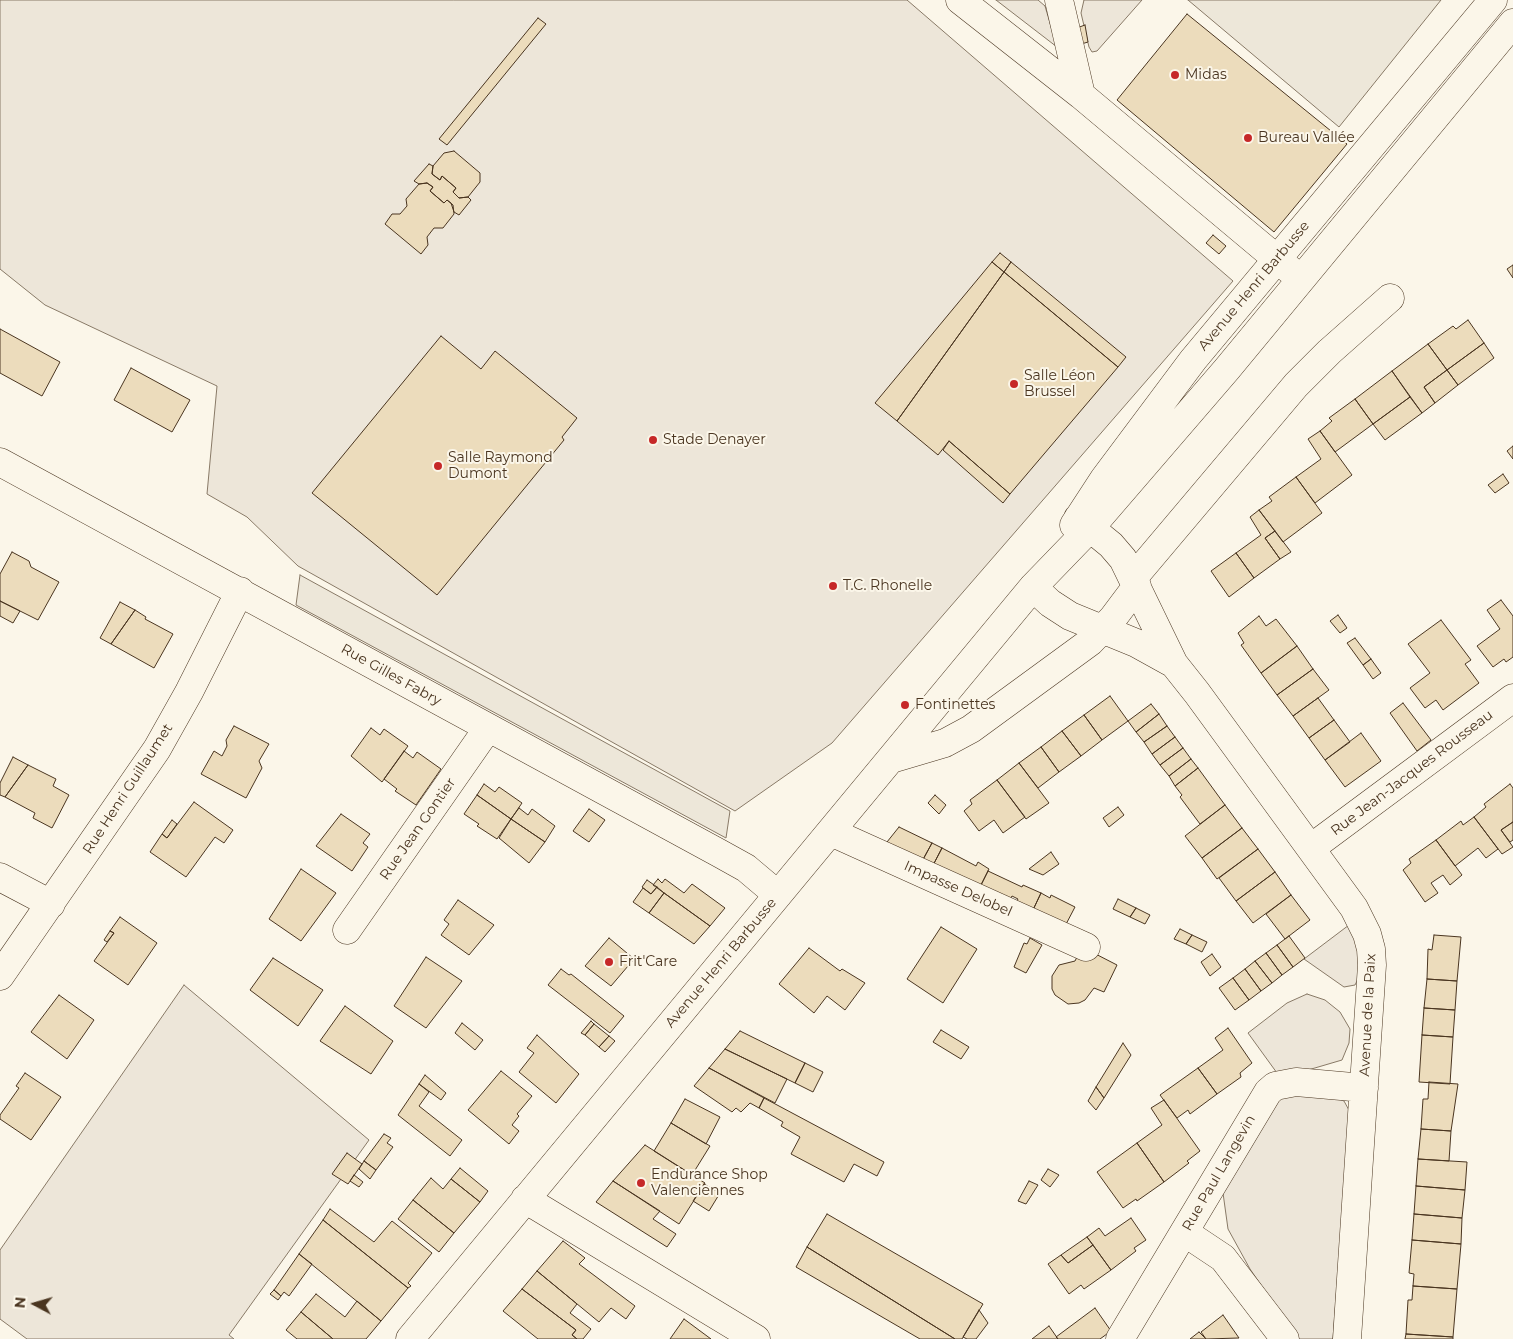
<!DOCTYPE html>
<html>
<head>
<meta charset="utf-8">
<style>
  body { margin:0 }
  #map { position:relative; width:1513px; height:1339px; overflow:hidden; background:#fbf6e9; font-family:Montserrat,sans-serif }
  canvas { display:block }
  .north { position:absolute; left:10px; top:1279px; width:50px; height:50px; -webkit-text-stroke:4px #fbf6e9; paint-order:stroke; rotate:276deg; font-size:14px; font-weight:700; line-height:20px; text-align:center; color:#4a3520 }
  .north::after { content:''; display:block; margin:auto; width:18px; height:22px; background:#4a3520; clip-path:polygon(50% 0,100% 100%,50% 72%,0 100%) }
</style>
</head>
<body>
<div id="map">
<canvas width="1513" height="1339"></canvas>
<div class="north">N</div>
</div>
<script>
const c = document.querySelector('canvas').getContext('2d');
c.lineJoin = 'round';
function fill(path, color) { c.fillStyle = color; c.fill(path, 'evenodd'); }
const toPath = rows => new Path2D(rows.map(r => 'M' + r).join(''));
function stroke(path, color, width, dash) { c.strokeStyle = color; c.lineWidth = width; c.lineCap = dash ? 'butt' : 'round'; c.setLineDash(dash || []); c.stroke(path); }
function label(font, color, halo, rows, align = 'center') {
  c.font = font + ' Montserrat,sans-serif'; c.lineWidth = 4; c.setLineDash([]); c.textBaseline = 'middle'; c.strokeStyle = halo; c.fillStyle = color; for (const [text, x, y, turn = 0] of rows) {
    c.save(); c.translate(x, y); c.rotate((+turn || 0) * Math.PI / 180); c.textAlign = isNaN(turn) ? turn : align; if (halo) c.strokeText(text, 0, 0); c.fillText(text, 0, 0); c.restore();
  }
}
const green = toPath([
  [0,0,907,0,1233,281,832,743,735,811,298,566,247,517,207,494,217,386,45,305,0,269,0,0],
  [996,0,1038,0,1045,6,1057,47,996,0],
  [1084,0,1142,0,1097,51,1092,52,1089,47,1081,13,1084,0],
  [1349,925,1358,939,1359,977,1355,985,1344,987,1304,959,1349,925],
  [184,985,369,1140,229,1335,234,1339,27,1339,0,1319,0,1250,184,985],
  [1307,994,1325,1000,1340,1012,1350,1029,1349,1043,1342,1060,1308,1070,1277,1073,1248,1033,1287,1003,1307,994],
  [1301,1094,1330,1095,1344,1101,1350,1112,1333,1339,1298,1339,1250,1269,1228,1229,1223,1193,1278,1097,1301,1094]
]);
fill(green, '#ede6d9');
stroke(green, '#887966', 1);
const parking = toPath([
  [1188,0,1441,0,1339,127,1188,0],
  [300,575,730,811,726,838,296,605,300,575]
]);
fill(parking, '#ede7d9');
stroke(parking, '#887966', 1);
const building = toPath([
  [1187,14,1347,144,1274,232,1117,100,1187,14],
  [538,18,546,24,447,145,439,139,538,18],
  [1085,25,1088,42,1078,45,1074,29,1085,25],
  [454,151,480,173,480,182,468,197,459,198,453,192,456,188,442,176,440,180,432,174,433,166,444,153,454,151],
  [429,164,433,166,432,174,440,180,442,176,456,188,453,192,459,198,468,197,471,200,459,215,454,212,451,203,447,200,444,203,430,191,433,187,427,183,419,184,414,181,429,164],
  [427,183,433,187,430,191,444,203,447,200,453,205,454,214,443,228,434,228,427,237,428,245,421,254,385,224,392,214,400,214,407,206,406,199,419,184,427,183],
  [1213,235,1226,246,1219,254,1206,243,1213,235],
  [1000,253,1011,262,1004,272,992,262,1000,253],
  [992,262,1004,272,897,421,875,403,992,262],
  [1011,262,1126,357,1118,367,1004,272,1011,262],
  [1513,265,1513,278,1507,269,1513,265],
  [1004,272,1118,367,1010,494,949,441,938,455,897,421,1004,272],
  [1468,320,1484,343,1447,370,1428,344,1453,326,1456,329,1468,320],
  [0,329,60,362,42,396,0,373,0,329],
  [441,336,481,369,495,351,577,418,562,437,564,440,437,595,312,493,441,336],
  [1484,343,1494,358,1458,385,1447,370,1484,343],
  [1428,344,1447,370,1424,387,1435,403,1422,413,1392,371,1428,344],
  [131,368,190,400,172,432,114,400,131,368],
  [1447,370,1458,385,1435,403,1424,387,1447,370],
  [1392,371,1410,397,1373,424,1355,399,1392,371],
  [1410,397,1422,413,1385,440,1373,424,1410,397],
  [1355,399,1373,424,1335,452,1320,431,1332,421,1329,418,1355,399],
  [1320,431,1352,475,1315,503,1296,477,1321,459,1308,439,1320,431],
  [949,441,1010,494,1003,503,943,450,949,441],
  [1513,446,1513,459,1507,451,1513,446],
  [1503,474,1509,483,1495,493,1488,485,1503,474],
  [1296,477,1322,513,1283,542,1259,510,1272,501,1269,497,1296,477],
  [1259,510,1275,531,1265,538,1280,559,1254,578,1236,553,1261,535,1250,517,1259,510],
  [1275,531,1291,552,1280,559,1265,538,1275,531],
  [12,552,29,561,31,567,59,582,38,620,0,601,0,574,12,552],
  [1236,553,1254,578,1229,597,1211,571,1236,553],
  [1501,600,1513,616,1513,657,1506,662,1504,659,1493,667,1477,646,1500,629,1487,610,1501,600],
  [0,601,20,611,13,623,0,616,0,601],
  [120,602,135,610,111,644,100,638,120,602],
  [135,610,146,617,145,619,173,634,154,668,111,644,135,610],
  [1338,615,1347,628,1340,633,1330,621,1338,615],
  [1259,616,1266,626,1276,619,1297,646,1261,673,1241,645,1244,643,1238,633,1259,616],
  [1441,620,1471,660,1465,664,1479,683,1443,710,1436,700,1425,708,1410,688,1430,673,1408,644,1441,620],
  [1355,638,1371,659,1363,665,1347,643,1355,638],
  [1297,646,1313,669,1277,695,1261,673,1297,646],
  [1371,659,1381,673,1373,679,1363,665,1371,659],
  [1313,669,1329,690,1293,716,1277,695,1313,669],
  [1110,696,1128,721,1102,740,1084,715,1110,696],
  [1318,698,1334,720,1309,738,1293,716,1318,698],
  [1403,703,1431,740,1417,751,1390,713,1403,703],
  [1151,704,1159,714,1136,732,1128,721,1151,704],
  [1159,714,1167,726,1144,742,1136,732,1159,714],
  [1084,715,1102,740,1081,756,1062,731,1084,715],
  [1334,720,1350,742,1325,760,1309,738,1334,720],
  [234,726,269,744,259,761,262,768,246,798,201,774,214,751,222,756,227,746,226,740,234,726],
  [1167,726,1175,737,1152,754,1144,742,1167,726],
  [371,728,380,735,384,729,408,746,382,782,351,756,371,728],
  [1062,731,1081,756,1059,772,1041,747,1062,731],
  [1361,733,1381,761,1345,787,1325,760,1361,733],
  [1175,737,1183,748,1160,765,1152,754,1175,737],
  [1041,747,1059,772,1038,788,1019,763,1041,747],
  [1183,748,1191,759,1169,776,1160,765,1183,748],
  [404,751,413,758,417,752,441,769,416,805,395,791,397,789,384,779,404,751],
  [13,757,28,765,5,797,0,795,0,783,13,757],
  [1191,759,1198,768,1175,786,1169,776,1191,759],
  [1019,763,1049,803,1026,819,997,780,1019,763],
  [28,765,56,779,53,786,69,795,52,828,33,818,35,813,5,797,28,765],
  [1198,768,1225,805,1200,824,1180,797,1182,795,1175,786,1198,768],
  [997,780,1025,817,1003,833,994,820,979,831,964,811,972,804,970,800,997,780],
  [484,784,495,792,499,787,522,803,511,819,477,795,484,784],
  [1510,784,1513,788,1513,822,1501,830,1513,847,1502,854,1474,817,1486,807,1484,804,1510,784],
  [477,795,511,819,497,839,477,826,479,824,464,814,477,795],
  [935,795,946,805,939,814,928,803,935,795],
  [194,802,233,830,224,843,215,837,186,877,150,852,162,834,167,838,194,802],
  [1225,805,1242,828,1202,858,1185,836,1225,805],
  [1118,807,1124,815,1109,827,1103,818,1118,807],
  [519,808,528,815,532,809,555,826,545,842,511,819,519,808],
  [589,809,605,820,589,842,573,831,589,809],
  [341,814,370,834,363,843,368,847,352,871,316,846,341,814],
  [1474,817,1498,849,1486,858,1478,848,1455,866,1436,840,1461,821,1463,825,1474,817],
  [511,819,545,842,529,863,499,838,511,819],
  [172,820,177,824,167,838,162,834,172,820],
  [1513,822,1513,840,1510,842,1501,830,1513,822],
  [899,827,932,843,920,865,883,847,899,827],
  [1242,828,1258,849,1217,879,1202,858,1242,828],
  [1436,840,1462,875,1450,885,1443,875,1431,883,1438,893,1425,902,1403,870,1411,863,1409,859,1436,840],
  [932,843,942,848,930,871,920,865,932,843],
  [942,848,976,866,978,862,989,869,980,887,930,871,942,848],
  [1258,849,1275,872,1236,901,1219,878,1258,849],
  [1051,852,1059,864,1043,875,1029,869,1051,852],
  [301,869,336,893,301,941,269,919,301,869],
  [988,871,1022,887,1023,885,1041,893,1032,912,1015,904,1018,899,1012,896,1009,901,980,887,988,871],
  [1275,872,1291,895,1253,923,1236,901,1275,872],
  [658,879,662,883,665,879,684,893,692,884,725,908,710,926,653,885,658,879],
  [647,880,657,887,651,894,642,887,647,880],
  [657,887,664,893,649,913,633,902,643,888,651,894,657,887],
  [664,893,710,926,694,944,649,913,664,893],
  [1041,893,1050,898,1051,895,1075,907,1064,928,1032,912,1041,893],
  [1291,895,1310,920,1285,939,1266,914,1291,895],
  [1118,899,1136,908,1130,917,1113,909,1118,899],
  [458,900,494,925,469,955,441,935,449,924,444,920,458,900],
  [1136,908,1150,915,1145,924,1130,917,1136,908],
  [120,917,157,943,128,985,94,961,114,933,110,931,120,917],
  [941,927,977,949,943,1003,907,979,941,927],
  [1180,929,1192,935,1186,944,1174,939,1180,929],
  [110,931,114,933,107,942,104,940,110,931],
  [1192,935,1207,942,1202,952,1186,944,1192,935],
  [1434,935,1461,937,1457,981,1427,979,1428,949,1432,950,1434,935],
  [1289,936,1305,958,1293,967,1277,945,1289,936],
  [609,938,634,959,611,986,585,966,609,938],
  [1030,938,1042,945,1026,973,1014,967,1024,943,1027,944,1030,938],
  [1277,945,1293,967,1282,975,1266,953,1277,945],
  [1082,947,1117,965,1104,992,1094,988,1085,1000,1079,1003,1068,1004,1055,995,1052,989,1052,976,1059,965,1075,961,1082,947],
  [809,948,840,971,842,969,865,983,845,1010,827,996,814,1013,779,984,809,948],
  [1266,953,1282,975,1272,983,1255,961,1266,953],
  [1212,954,1221,967,1210,976,1201,962,1212,954],
  [426,957,462,981,426,1028,394,1006,426,957],
  [273,958,323,990,298,1026,250,990,273,958],
  [1255,961,1272,983,1261,991,1245,969,1255,961],
  [561,969,569,975,571,974,624,1016,610,1033,548,985,561,969],
  [1245,969,1261,991,1249,1000,1233,978,1245,969],
  [1233,978,1249,1000,1235,1010,1219,988,1233,978],
  [1427,979,1457,981,1455,1010,1424,1008,1427,979],
  [59,995,94,1020,67,1059,31,1032,59,995],
  [345,1006,393,1041,371,1074,320,1041,345,1006],
  [1424,1008,1455,1010,1453,1037,1422,1035,1424,1008],
  [591,1021,594,1024,585,1035,581,1033,591,1021],
  [462,1023,483,1040,475,1050,455,1033,462,1023],
  [594,1024,609,1036,599,1047,585,1035,594,1024],
  [1228,1028,1252,1063,1240,1073,1241,1077,1217,1094,1198,1068,1223,1050,1215,1038,1228,1028],
  [941,1030,969,1047,961,1059,933,1042,941,1030],
  [740,1031,805,1063,795,1083,725,1049,740,1031],
  [537,1035,579,1074,556,1103,519,1072,534,1053,527,1048,537,1035],
  [1422,1035,1453,1037,1450,1084,1419,1082,1422,1035],
  [609,1036,615,1041,605,1052,599,1047,609,1036],
  [1123,1043,1131,1055,1104,1098,1096,1087,1123,1043],
  [725,1049,787,1079,775,1103,709,1068,725,1049],
  [805,1063,823,1072,813,1092,795,1083,805,1063],
  [709,1068,764,1098,759,1108,750,1103,741,1112,736,1108,732,1112,694,1086,709,1068],
  [1198,1068,1217,1094,1190,1114,1188,1110,1177,1118,1160,1095,1198,1068],
  [501,1071,532,1096,517,1114,519,1116,512,1125,519,1131,509,1144,468,1110,501,1071],
  [25,1073,61,1097,31,1140,0,1119,0,1115,19,1088,16,1086,25,1073],
  [425,1075,446,1093,441,1100,419,1084,425,1075],
  [1429,1082,1458,1084,1451,1131,1421,1129,1423,1099,1428,1099,1429,1082],
  [419,1084,429,1092,419,1106,462,1140,450,1156,398,1115,419,1084],
  [1096,1087,1104,1098,1096,1110,1088,1101,1096,1087],
  [764,1098,884,1162,877,1176,854,1164,844,1182,791,1154,800,1137,781,1126,783,1122,759,1108,764,1098],
  [685,1099,720,1117,706,1144,671,1123,685,1099],
  [1164,1100,1200,1151,1187,1161,1189,1163,1164,1182,1137,1143,1162,1125,1151,1108,1164,1100],
  [671,1123,710,1146,692,1175,654,1151,671,1123],
  [1421,1129,1451,1131,1449,1161,1418,1159,1421,1129],
  [384,1134,391,1138,387,1143,393,1147,376,1170,364,1161,384,1134],
  [1137,1143,1164,1182,1137,1201,1136,1199,1123,1208,1097,1172,1137,1143],
  [645,1145,705,1183,679,1224,613,1181,645,1145],
  [347,1153,362,1164,348,1184,332,1174,347,1153],
  [1418,1159,1467,1162,1465,1190,1416,1186,1418,1159],
  [364,1161,376,1170,370,1179,359,1169,364,1161],
  [460,1168,488,1191,480,1202,451,1179,460,1168],
  [1048,1169,1059,1175,1050,1187,1041,1180,1048,1169],
  [354,1175,363,1182,359,1187,350,1181,354,1175],
  [431,1178,443,1189,451,1179,480,1202,454,1233,413,1200,431,1178],
  [613,1181,660,1211,653,1219,676,1234,667,1247,596,1202,613,1181],
  [1029,1181,1038,1185,1026,1204,1018,1201,1029,1181],
  [704,1184,720,1193,709,1211,693,1201,704,1184],
  [1416,1186,1465,1190,1462,1218,1414,1214,1416,1186],
  [413,1200,454,1233,439,1252,398,1219,413,1200],
  [330,1209,374,1242,392,1221,432,1253,408,1283,411,1286,408,1288,323,1220,330,1209],
  [827,1214,983,1304,962,1339,955,1339,807,1247,827,1214],
  [1414,1214,1462,1218,1461,1244,1412,1240,1414,1214],
  [1131,1218,1146,1240,1134,1248,1136,1251,1111,1270,1087,1237,1099,1228,1105,1236,1131,1218],
  [323,1220,408,1288,381,1321,299,1254,323,1220],
  [1087,1237,1093,1245,1068,1263,1061,1255,1087,1237],
  [1412,1240,1461,1244,1457,1289,1413,1286,1414,1274,1409,1273,1412,1240],
  [563,1241,585,1258,579,1264,635,1306,626,1319,611,1308,599,1322,537,1271,563,1241],
  [1093,1245,1111,1270,1084,1289,1081,1285,1069,1294,1048,1264,1061,1255,1068,1263,1093,1245],
  [807,1247,955,1339,920,1339,796,1267,807,1247],
  [299,1254,312,1264,289,1296,284,1292,281,1296,274,1290,299,1254],
  [537,1271,577,1304,570,1313,591,1329,583,1339,577,1339,572,1335,576,1330,522,1289,537,1271],
  [1413,1286,1457,1289,1453,1337,1406,1334,1408,1300,1412,1300,1413,1286],
  [522,1289,576,1330,572,1335,577,1339,538,1339,503,1311,522,1289],
  [274,1290,281,1296,278,1300,270,1294,274,1290],
  [316,1294,345,1317,357,1301,381,1321,366,1339,333,1339,301,1312,316,1294],
  [1095,1308,1111,1331,1100,1339,1058,1339,1056,1337,1095,1308],
  [979,1310,988,1323,976,1339,967,1339,963,1337,979,1310],
  [301,1312,333,1339,297,1339,286,1330,301,1312],
  [1223,1315,1239,1338,1206,1339,1201,1332,1223,1315],
  [684,1319,711,1339,670,1339,684,1319],
  [1049,1326,1058,1339,1032,1339,1049,1326],
  [1199,1332,1206,1339,1190,1339,1199,1332],
  [1406,1334,1453,1337,1453,1339,1405,1339,1406,1334]
]);
fill(building, '#ecdcbc');
stroke(building, '#4a3520', 1);
const minor = toPath([
  [960,0,1081,95,1290,270],
  [1059,0,1081,95],
  [0,462,719,853,746,868,778,895],
  [1078,518,1111,545,1123,559,1174,664,1197,693,1354,908,1367,934,1371,949,1372,965,1347,1339],
  [1074,525,1104,479,1193,360,1493,0],
  [1134,577,1296,385,1329,352,1390,298],
  [1033,587,1050,603,1070,616,1136,643,1174,664],
  [891,759,945,743,971,729,1090,642,1113,618,1137,586],
  [831,832,1086,947],
  [1311,848,1513,698],
  [0,877,51,904],
  [347,930,488,728],
  [0,976,157,749,189,692,240,591],
  [525,1199,756,1339],
  [1184,1232,1223,1258,1285,1339],
  [410,1339,1033,587,1090,528,1227,369,1513,23],
  [1120,1339,1268,1092,1275,1086,1296,1082,1364,1088]
]);
stroke(minor, '#4a3520', 29);
stroke(minor, '#fbf6e9', 28);
for (const [x, y, r, color] of [
  [1175,75,5,"#c62828"],
  [1248,138,5,"#c62828"],
  [1014,384,5,"#c62828"],
  [653,440,5,"#c62828"],
  [438,466,5,"#c62828"],
  [833,586,5,"#c62828"],
  [905,705,5,"#c62828"],
  [609,962,5,"#c62828"],
  [641,1183,5,"#c62828"]
]) { const dot = new Path2D(); dot.arc(x, y, r, 0, 2 * Math.PI); c.fillStyle = color; c.fill(dot); stroke(dot, '#fbf6e9', 2); }
label('14px', '#4a3520', '#fbf6e9', [
  ["Midas",1185,75],
  ["Bureau Vallée",1258,138],
  ["Salle Léon",1024,376],
  ["Brussel",1024,392],
  ["Stade Denayer",663,440],
  ["Salle Raymond",448,458],
  ["Dumont",448,474],
  ["T.C. Rhonelle",843,586],
  ["Fontinettes",915,705],
  ["Frit'Care",619,962],
  ["Endurance Shop",651,1175],
  ["Valenciennes",651,1191]
], 'left');
label('14px', '#4a3520', '#fbf6e9', [
  ["Avenue Henri Barbusse",1254,286,-50],
  ["Rue Gilles Fabry",391,675,29],
  ["Rue Jean-Jacques Rousseau",1412,773,-37],
  ["Rue Henri Guillaumet",128,789,-57],
  ["Rue Jean Gontier",418,829,-55],
  ["Impasse Delobel",958,889,24],
  ["Avenue Henri Barbusse",721,963,-50],
  ["Avenue de la Paix",1368,1015,-87],
  ["Rue Paul Langevin",1219,1173,-60]
]);
</script>
</body>
</html>
